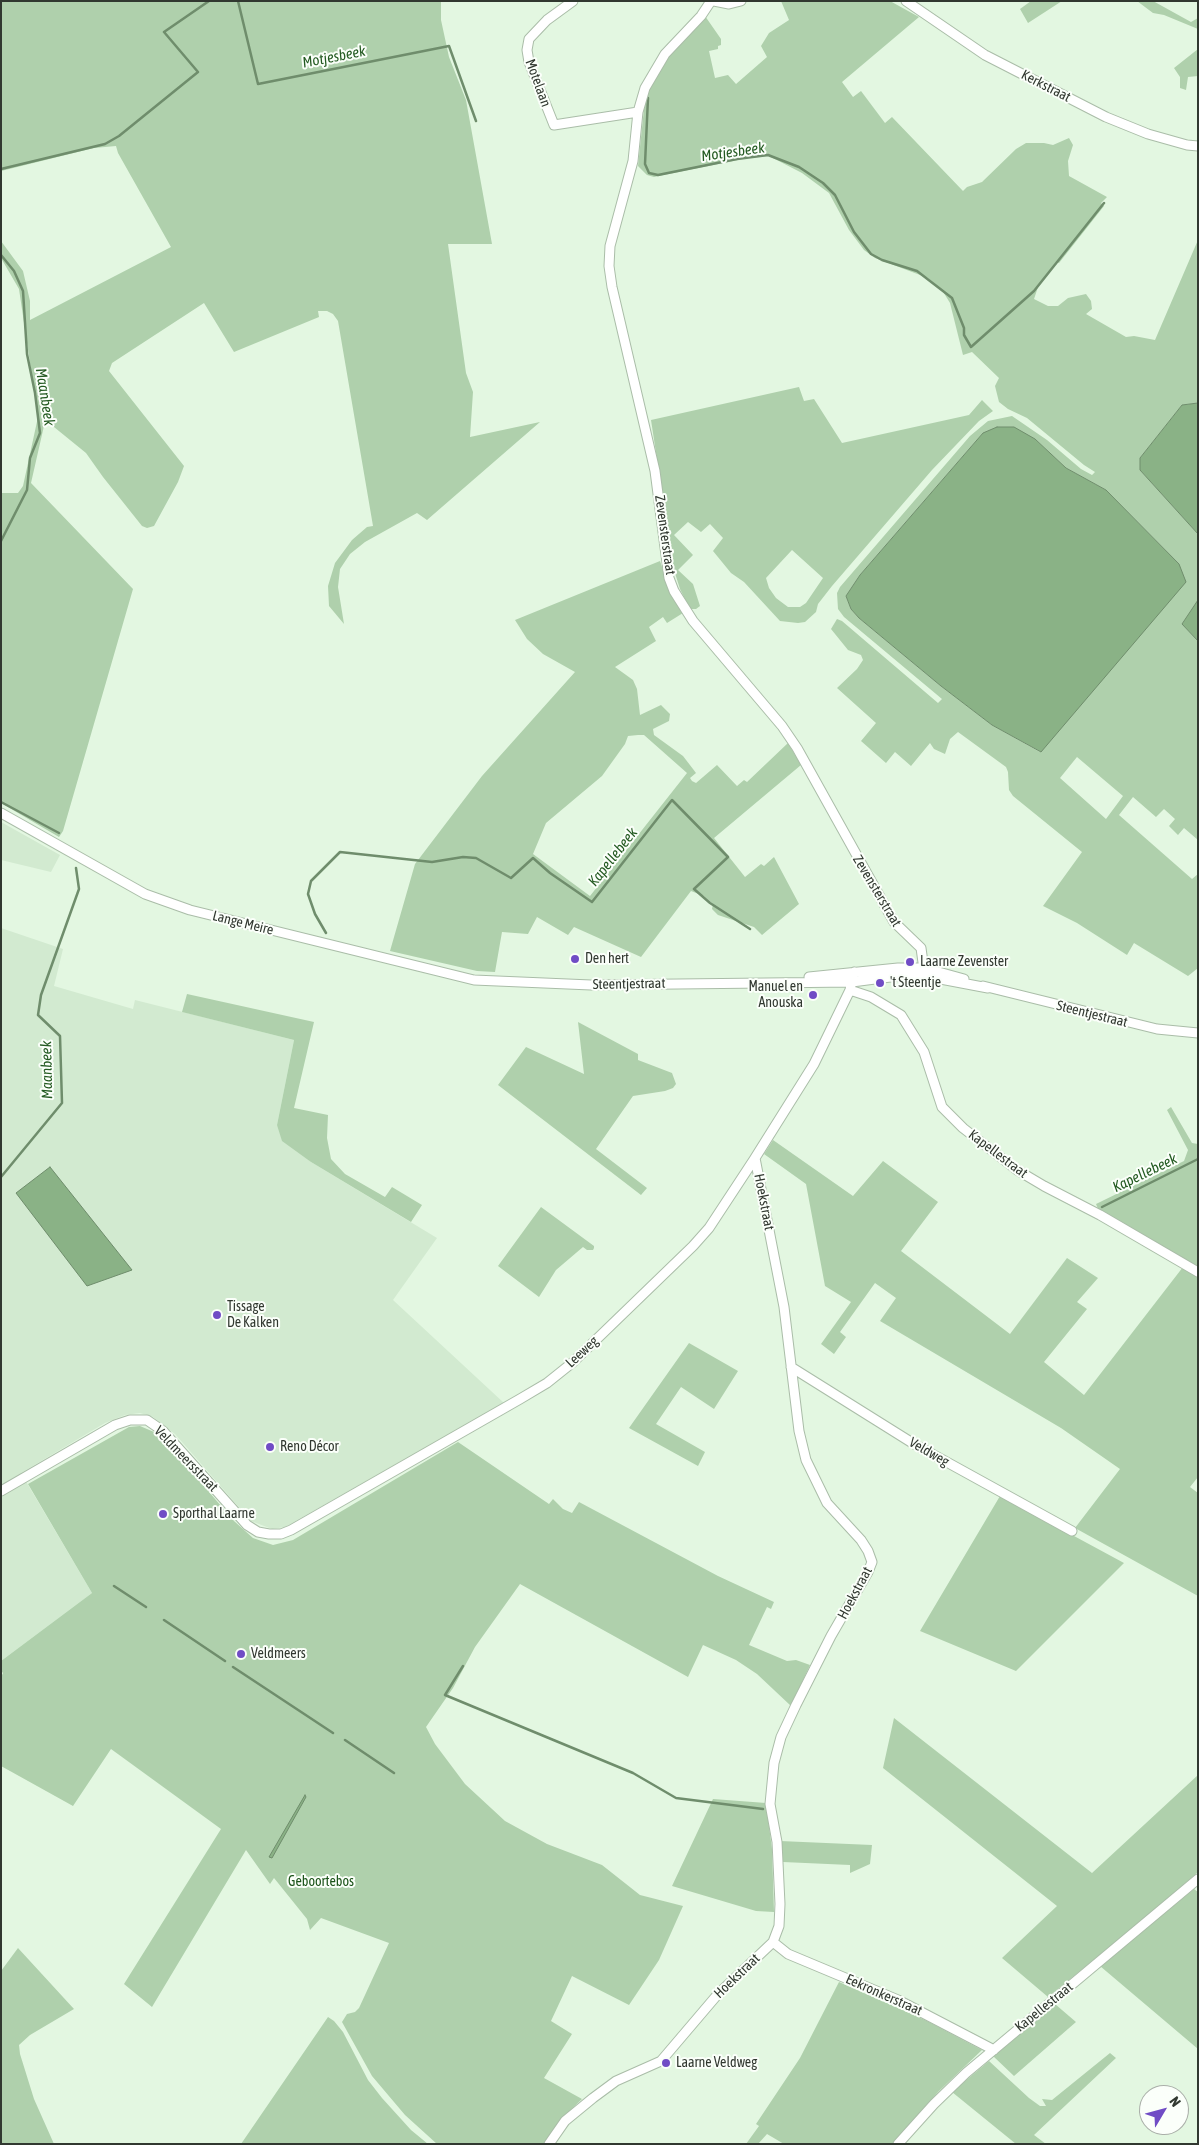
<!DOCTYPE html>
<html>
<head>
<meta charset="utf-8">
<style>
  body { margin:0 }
  #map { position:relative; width:1199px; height:2145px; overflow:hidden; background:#e3f7e1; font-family:"Asap Condensed",sans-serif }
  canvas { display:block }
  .frame { position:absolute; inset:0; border:2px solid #313830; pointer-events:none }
  .north { position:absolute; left:1139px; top:2085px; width:50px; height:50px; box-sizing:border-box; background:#fbfffa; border:1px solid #aaafa9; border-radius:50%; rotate:53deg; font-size:14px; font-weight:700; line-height:20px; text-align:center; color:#313830 }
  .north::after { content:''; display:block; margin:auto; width:18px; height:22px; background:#704cc5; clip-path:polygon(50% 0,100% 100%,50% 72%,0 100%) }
</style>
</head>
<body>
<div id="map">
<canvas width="1199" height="2145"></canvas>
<div class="frame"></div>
<div class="north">N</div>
</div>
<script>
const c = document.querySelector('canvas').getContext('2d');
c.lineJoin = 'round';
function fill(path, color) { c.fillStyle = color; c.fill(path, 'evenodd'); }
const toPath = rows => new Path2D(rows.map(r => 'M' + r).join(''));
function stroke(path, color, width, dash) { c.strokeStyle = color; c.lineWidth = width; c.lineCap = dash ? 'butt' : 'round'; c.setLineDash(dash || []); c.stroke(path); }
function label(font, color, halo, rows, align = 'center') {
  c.font = font + ' "Asap Condensed",sans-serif'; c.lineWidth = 4; c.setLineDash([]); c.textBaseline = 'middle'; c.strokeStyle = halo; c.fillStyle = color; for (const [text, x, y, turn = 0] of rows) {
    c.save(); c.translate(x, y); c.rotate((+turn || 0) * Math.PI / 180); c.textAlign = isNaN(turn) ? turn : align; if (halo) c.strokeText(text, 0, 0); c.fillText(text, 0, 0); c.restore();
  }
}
fill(toPath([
  [1,822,60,855,51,872,1,860],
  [1,928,63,949,54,986,133,1009,135,1000,294,1040,277,1125,311,1162,437,1238,393,1300,504,1403,285,1527,272,1529,251,1521,175,1434,153,1417,140,1413,125,1415,105,1423,21,1473,92,1593,1,1661]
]), '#d2ead0');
fill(toPath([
  [1,1,441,1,441,20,449,57,466,100,492,244,448,244,466,373,473,392,470,437,540,422,427,520,417,513,365,542,350,554,340,569,338,587,344,624,329,606,328,586,335,563,352,540,367,527,373,526,338,321,333,314,327,311,318,311,319,317,234,352,204,303,112,363,109,371,184,466,178,482,154,526,147,528,142,526,103,477,86,453,54,427,46,417,31,483,133,589,63,831,59,837,1,803,1,493,18,493,23,486,38,417,19,289,1,258,1,241,23,271,30,301,30,320,171,247,118,153,116,146,94,148,1,171],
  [781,1,890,1,919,17,842,82,853,97,861,91,885,123,892,117,963,191,967,187,982,182,1016,149,1026,143,1044,143,1053,145,1069,138,1073,145,1068,161,1069,176,1107,197,1101,203,1104,206,1059,263,1056,262,1038,287,1034,299,1048,306,1058,306,1068,298,1086,294,1091,301,1092,309,1086,314,1126,337,1134,336,1155,340,1198,240,1198,403,1182,405,1140,458,1140,470,1198,534,1198,600,1182,624,1198,641,1198,840,1184,828,1178,835,1169,826,1175,819,1164,809,1156,817,1133,797,1119,815,1192,879,1198,874,1198,968,1188,976,1134,943,1127,955,1077,923,1043,906,1082,852,1013,796,1009,790,1008,772,1006,767,958,732,950,739,945,754,934,749,930,743,911,766,895,752,886,763,861,741,876,723,837,688,857,669,863,660,861,655,848,650,831,629,837,619,842,621,938,703,942,699,844,617,838,609,837,593,840,587,970,436,988,421,1012,416,1047,440,1081,469,1092,475,1095,472,1084,465,1027,418,1008,409,999,402,995,386,999,378,972,352,963,355,950,303,942,290,928,278,875,258,864,250,849,230,829,193,802,173,769,156,748,158,654,177,647,175,638,166,644,109,651,82,660,63,705,16,721,39,721,45,718,46,718,49,709,51,715,78,728,75,736,84,767,57,761,46,769,33,789,20],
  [983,433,1035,439,1066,468,1106,490,1179,564,1040,752,992,725,941,686,859,618,851,609,846,596,860,575],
  [1077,757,1123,796,1106,819,1060,778],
  [1031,1,1062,1,1028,23,1020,9],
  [1137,1,1153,1,1191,22,1198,18,1198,29,1164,15,1153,13],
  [1198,49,1198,76,1188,77,1186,90,1180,88,1180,77,1174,68],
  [799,387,804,401,814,399,842,443,969,415,982,400,993,411,979,421,932,470,832,586,818,604,816,612,805,622,798,623,780,621,744,582,731,573,713,551,723,538,710,524,701,532,688,522,674,535,693,555,678,570,693,584,700,606,696,609,690,609,680,589,674,570,651,420],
  [792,550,823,578,806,603,800,607,788,607,776,598,769,588,766,578],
  [660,561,672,596,683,613,667,623,663,617,649,627,656,641,615,667,633,680,637,689,640,715,661,705,670,714,669,721,653,729,654,735,683,756,693,769,696,773,690,778,692,781,696,783,717,765,737,786,744,780,747,782,788,743,801,765,714,838,745,877,761,864,764,866,774,857,799,904,762,935,754,927,718,915,712,909,713,904,704,896,691,891,641,957,574,927,568,935,537,917,528,934,502,932,495,972,477,971,390,951,415,864,482,776,575,672,543,654,527,639,515,620],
  [638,735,644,735,687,773,590,896,533,854,546,823,602,776,625,744,628,736],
  [187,994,314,1022,294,1108,328,1115,327,1138,331,1159,345,1174,385,1197,392,1187,422,1205,411,1222,311,1162,282,1141,277,1125,294,1040,182,1012],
  [578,1022,638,1054,638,1060,672,1073,676,1084,673,1088,665,1091,633,1096,596,1149,647,1188,641,1195,498,1085,526,1047,584,1074],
  [1171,1107,1192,1143,1198,1144,1198,1267,1099,1211,1096,1204,1184,1161,1188,1150,1167,1110],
  [773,1140,853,1196,883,1161,938,1202,901,1251,1010,1334,1067,1258,1098,1278,1077,1302,1087,1309,1044,1362,1084,1395,1183,1267,1198,1276,1198,1477,1190,1487,1198,1493,1198,1596,1075,1528,1120,1469,1061,1428,880,1321,896,1298,875,1283,840,1332,846,1337,834,1354,821,1344,851,1302,825,1286,806,1184,764,1154],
  [541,1207,594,1246,594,1248,593,1250,587,1250,583,1247,556,1270,539,1297,498,1266],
  [689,1343,738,1371,714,1409,681,1387,656,1424,705,1452,698,1466,629,1428],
  [140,1426,154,1432,166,1442,234,1521,253,1538,273,1545,293,1540,458,1442,549,1504,553,1499,563,1509,572,1513,579,1502,718,1576,774,1602,771,1609,767,1607,749,1645,787,1661,796,1660,810,1665,791,1706,757,1674,736,1660,703,1645,688,1677,520,1584,475,1647,453,1688,426,1727,435,1744,465,1784,505,1821,547,1844,602,1865,640,1895,683,1906,659,1960,629,2005,572,1976,551,2021,572,2034,544,2078,582,2099,561,2119,544,2144,437,2144,405,2115,372,2076,342,2022,347,2014,355,2012,359,2008,389,1943,321,1918,310,1930,307,1919,274,1878,270,1884,246,1850,152,2007,124,1984,221,1829,111,1749,73,1806,1,1766,1,1677,3,1673,1,1671,1,1661,92,1593,28,1484,129,1427],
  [1000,1496,1124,1563,1016,1671,920,1631],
  [894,1718,1092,1873,1198,1775,1198,1872,1156,1909,1048,1997,1002,1958,1057,1906,883,1768],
  [713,1799,766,1803,772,1849,774,1912,756,1911,672,1886],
  [780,1841,872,1845,870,1864,850,1873,850,1865,783,1862],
  [1194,1889,1198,1892,1198,2049,1100,1966],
  [18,1948,74,2009,30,2035,19,2045,20,2054,34,2099,54,2144,1,2144,1,1971],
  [839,1982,925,2020,982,2050,939,2091,892,2144,784,2144,767,2134,758,2144,746,2144,759,2126,756,2124,800,2058],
  [1055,2004,1076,2022,1014,2076,993,2056],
  [328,2017,334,2021,343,2032,368,2080,382,2098,411,2130,428,2144,241,2144],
  [1110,2053,1116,2058,1034,2135,1046,2144,1016,2144,952,2092,989,2061,1029,2098,1040,2106,1046,2106,1042,2099,1052,2100]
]), '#afd0ac');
const water = toPath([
  [1198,403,1198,534,1140,470,1140,458,1182,405,1198,403],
  [997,427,1014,427,1035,439,1066,468,1106,490,1179,564,1186,582,1041,752,992,725,941,686,859,618,851,609,846,596,860,575,983,433,997,427],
  [1198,600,1198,641,1182,624,1198,600],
  [50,1167,132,1270,87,1286,16,1193,50,1167],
  [305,1795,306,1797,272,1858,269,1857,305,1795]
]);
fill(water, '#8ab286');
stroke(water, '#6f8d6c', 1);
stroke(toPath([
  [238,1,258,84,449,46,476,121],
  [648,98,645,164,649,173,658,175,737,159,768,155,799,167,823,183,835,195,854,232,871,254,882,260,917,271,952,298,964,328,964,335,971,347,1034,291,1104,203],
  [1,169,105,144,119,136,198,72,164,32,209,1],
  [1,255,14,271,23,291,27,354,35,393,40,433,30,458,27,490,1,541],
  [1,802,59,833],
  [326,933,315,914,308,894,311,881,340,852,432,862,463,857,476,858,511,878,533,858,550,873,592,902,672,800,728,857,694,889,710,903,750,929],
  [1,1177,62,1103,60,1036,38,1015,41,995,79,889,76,868],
  [1102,1207,1198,1159],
  [114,1586,146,1607],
  [164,1620,225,1661],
  [463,1666,445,1695,633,1773,676,1798,763,1809],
  [233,1667,333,1733],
  [345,1740,394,1773]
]), '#6f8d6c', 2.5);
const minor = toPath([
  [573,1,547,20,529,39,527,50,529,62,554,125,638,112],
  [711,1,701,16,665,54,645,88,638,112,633,161,610,246,609,266,612,287,655,471,669,578,674,591,693,621,782,726,797,748,894,922,921,948,925,977],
  [714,1,729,4,741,1],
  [906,1,985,55,1106,117,1148,134,1187,145,1198,146],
  [1,813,145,894,190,910,474,980,591,985,852,982,898,976,930,977,988,988],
  [809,977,898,968,924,968,964,979],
  [983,986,1157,1029,1198,1033],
  [850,990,871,997,901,1015,924,1052,942,1107,963,1128,1017,1170,1044,1186,1100,1215,1198,1272],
  [791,1367,914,1444,1072,1531],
  [1,1491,115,1425,130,1420,147,1420,163,1431,247,1525,258,1532,269,1534,281,1534,291,1530,520,1399,547,1383,572,1363,693,1246,709,1228,755,1158],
  [773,1942,788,1954,898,2000,994,2050],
  [549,2144,565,2121,593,2098,616,2081,661,2061,718,1994,773,1942,779,1926,780,1904,777,1842,770,1804,774,1763,781,1737,796,1705,831,1636,868,1572,872,1562,868,1551,861,1540,827,1503,806,1460,799,1431,784,1307,755,1158,814,1064,850,990,854,972],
  [898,2144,934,2104,966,2073,1198,1879]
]);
stroke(minor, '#aabda8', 11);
stroke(minor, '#fff', 9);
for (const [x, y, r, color] of [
  [575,959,5,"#704cc5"],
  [910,962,5,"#704cc5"],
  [880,983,5,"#704cc5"],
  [813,995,5,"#704cc5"],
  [217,1315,5,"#704cc5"],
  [270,1447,5,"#704cc5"],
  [163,1514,5,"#704cc5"],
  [241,1654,5,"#704cc5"],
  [666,2063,5,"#704cc5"]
]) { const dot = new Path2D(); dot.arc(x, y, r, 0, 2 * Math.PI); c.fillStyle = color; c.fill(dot); stroke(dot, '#fbfffa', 2); }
label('14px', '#313830', '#fbfffa', [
  ["Motelaan",538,83,70],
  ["Kerkstraat",1046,86,27],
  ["Zevensterstraat",665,535,82],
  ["Zevensterstraat",877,891,59],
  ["Lange Meire",243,923,14],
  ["Steentjestraat",629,984,-1],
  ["Steentjestraat",1092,1014,14],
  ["Kapellestraat",998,1154,37],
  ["Hoekstraat",764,1202,79],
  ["Leeweg",582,1352,-43],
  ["Veldweg",929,1452,30],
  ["Veldmeersstraat",186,1459,46],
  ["Hoekstraat",855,1593,-62],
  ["Hoekstraat",737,1976,-44],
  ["Eekronkerstraat",884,1995,24],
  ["Kapellestraat",1044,2007,-39]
]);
label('14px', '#313830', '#fbfffa', [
  ["Den hert",585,959],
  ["Laarne Zevenster",920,962],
  ["'t Steentje",890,983],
  ["Manuel en",803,987,"right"],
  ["Anouska",803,1003,"right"],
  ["Tissage",227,1307],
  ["De Kalken",227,1323],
  ["Reno Décor",280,1447],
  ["Sporthal Laarne",173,1514],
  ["Veldmeers",251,1654],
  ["Laarne Veldweg",676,2063]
], 'left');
label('14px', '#1b5319', '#fbfffa', [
  ["Geboortebos",321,1882]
]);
label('italic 15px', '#235a21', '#fbfffa', [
  ["Motjesbeek",334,57,-11],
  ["Motjesbeek",733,152,-8],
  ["Maanbeek",45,397,81],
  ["Kapellebeek",613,857,-52],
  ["Maanbeek",47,1070,-91],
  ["Kapellebeek",1145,1173,-26]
]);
</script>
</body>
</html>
